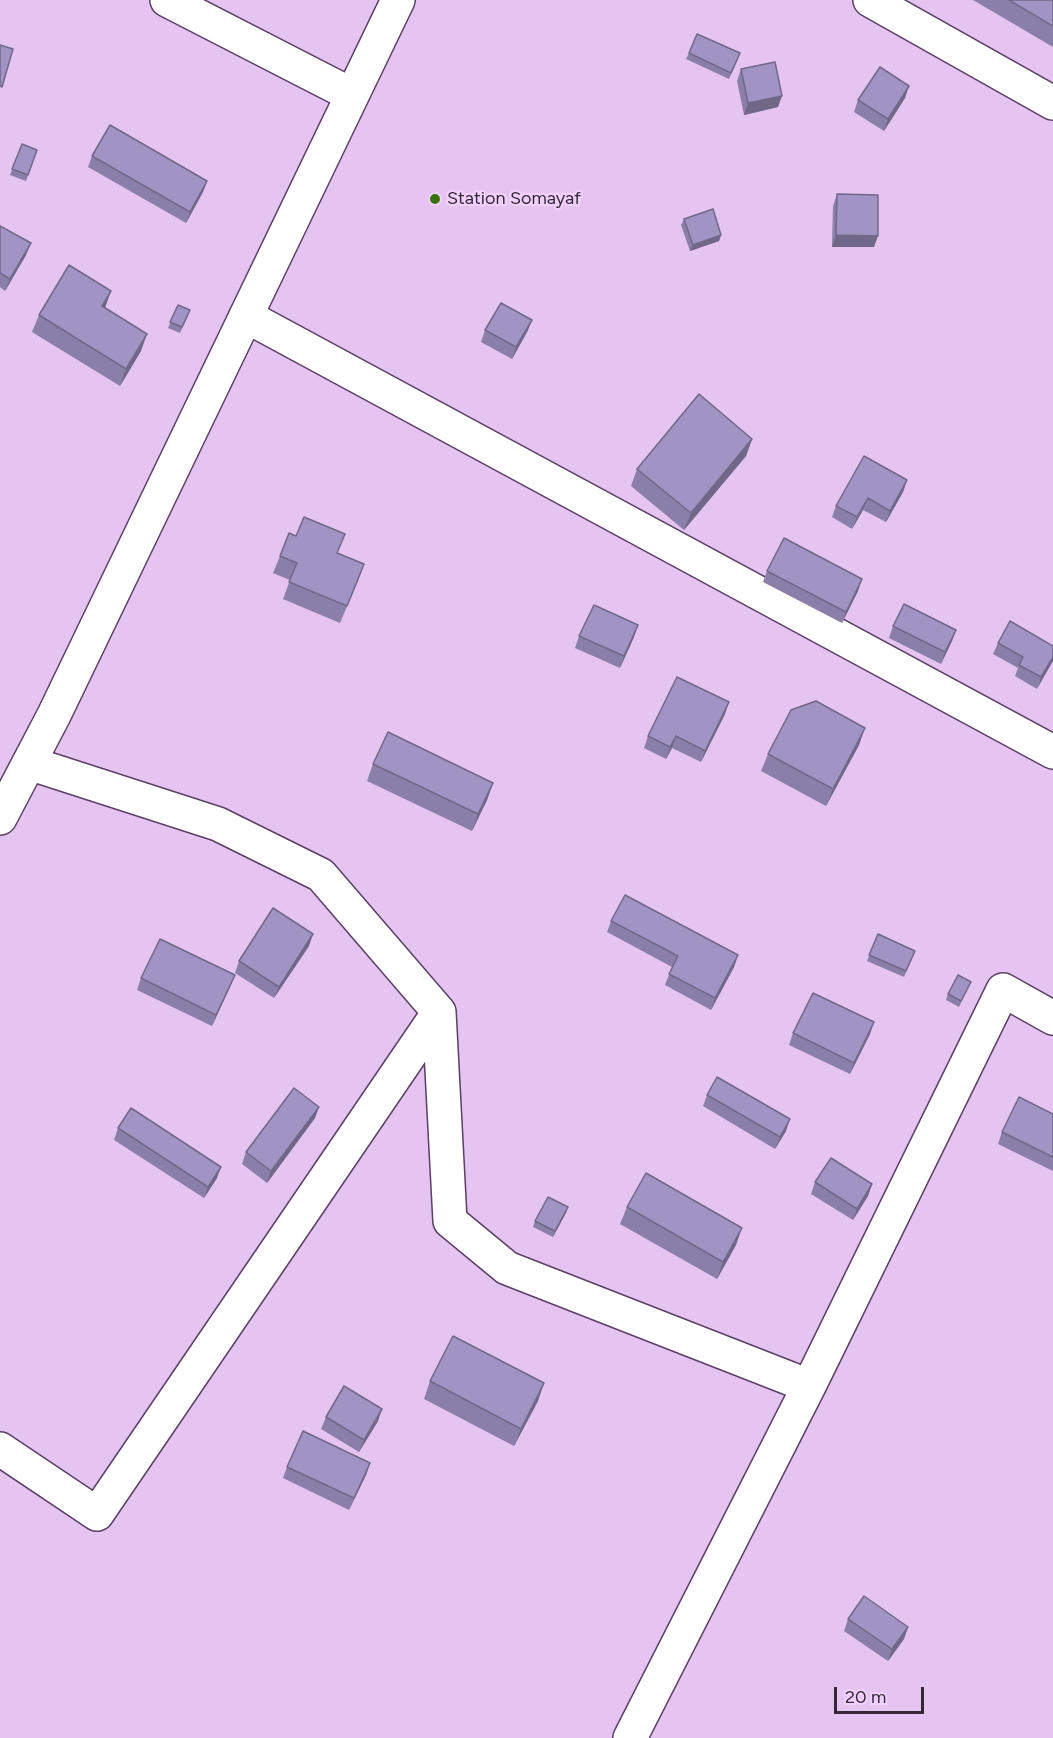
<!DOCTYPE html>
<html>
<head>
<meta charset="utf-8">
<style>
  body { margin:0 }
  #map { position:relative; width:1053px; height:1738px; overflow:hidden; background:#e5c4f1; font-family:Figtree,sans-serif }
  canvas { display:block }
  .scale { position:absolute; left:834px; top:1687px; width:90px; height:27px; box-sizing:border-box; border:3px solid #332738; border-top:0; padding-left:8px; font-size:18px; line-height:21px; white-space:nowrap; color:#332738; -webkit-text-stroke:4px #f2d1ff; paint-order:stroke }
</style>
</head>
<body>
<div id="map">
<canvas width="1053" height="1738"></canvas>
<div class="scale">20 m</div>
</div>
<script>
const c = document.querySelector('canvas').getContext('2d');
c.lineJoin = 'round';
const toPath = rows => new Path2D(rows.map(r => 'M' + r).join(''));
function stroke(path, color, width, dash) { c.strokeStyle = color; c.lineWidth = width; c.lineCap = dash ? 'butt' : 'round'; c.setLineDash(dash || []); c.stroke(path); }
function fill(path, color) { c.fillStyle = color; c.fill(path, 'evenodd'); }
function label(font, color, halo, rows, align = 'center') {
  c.font = font + ' Figtree,sans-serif'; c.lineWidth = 4.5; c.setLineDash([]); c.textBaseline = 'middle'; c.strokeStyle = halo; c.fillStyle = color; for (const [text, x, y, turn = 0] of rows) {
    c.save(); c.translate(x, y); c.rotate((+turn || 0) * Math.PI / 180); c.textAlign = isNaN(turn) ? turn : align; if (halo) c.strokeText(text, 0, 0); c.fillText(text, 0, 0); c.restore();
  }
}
const minor = toPath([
  [167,0,352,95],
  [870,0,1053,103],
  [246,316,1053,752],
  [29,763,218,824,321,875,439,1012,450,1221,507,1268,809,1386,1003,990,1053,1018],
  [0,1449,97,1514,439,1012],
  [630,1738,809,1386]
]);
const major = toPath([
  [0,818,54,715,398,0]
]);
stroke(minor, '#5b3f65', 36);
stroke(major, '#5b3f65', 36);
stroke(minor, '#fff', 33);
stroke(major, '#fff', 33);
fill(toPath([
  [973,0,1053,0,1053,47],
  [689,53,738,59,729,79,686,59],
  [741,69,778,107,744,115,737,81],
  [905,98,884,131,854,112,858,100],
  [22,144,37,150,26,181,10,175],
  [92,156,207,181,203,192,186,223,88,167],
  [837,194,874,247,832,247,833,206],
  [684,219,721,235,719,241,690,251,681,225],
  [0,226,26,255,5,291,0,287],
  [178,305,188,316,180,333,168,328],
  [105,308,141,351,120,386,32,332,39,315],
  [532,320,527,332,512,359,481,342,485,330],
  [752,439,746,456,684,530,631,486,637,469],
  [907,480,903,492,886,522,863,510,852,529,832,517,836,506],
  [338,553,364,564,340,623,283,599,290,580,273,573,280,556],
  [767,571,858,591,842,623,763,582],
  [893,626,956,630,952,641,941,664,889,638],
  [579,636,634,637,620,668,575,648],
  [998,643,1053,646,1037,689,1015,676,1018,668,993,654],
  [725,714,701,762,672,748,666,759,644,748,648,736],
  [859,745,826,806,761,771,768,754],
  [373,764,493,783,487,800,472,831,367,781],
  [611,921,738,955,734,967,711,1010,665,985,672,967,607,932],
  [878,934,915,951,904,977,867,961],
  [309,946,274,998,235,973,239,961],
  [235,975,230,987,212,1026,137,990,141,978],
  [971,982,959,1007,946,1000,948,994],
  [793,1033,870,1034,850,1074,789,1045],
  [707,1095,786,1131,775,1149,703,1106],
  [1053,1114,1053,1171,998,1144,1002,1132],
  [315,1118,267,1183,242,1164,246,1152],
  [118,1128,217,1178,204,1198,114,1140],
  [815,1182,872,1184,868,1196,853,1220,811,1194],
  [568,1207,553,1237,533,1227,535,1221],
  [627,1207,736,1245,717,1279,620,1224],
  [430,1381,538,1401,514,1446,424,1399],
  [326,1417,378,1421,359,1452,321,1429],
  [370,1463,366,1475,349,1510,283,1478,287,1467],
  [848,1619,908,1627,904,1639,888,1661,844,1631]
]), '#8a7fa9');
fill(toPath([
  [909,86,905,98,884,131,888,119],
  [782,96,778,107,744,115,748,103],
  [207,181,203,192,186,223,190,212],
  [721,235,719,241,690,251,693,245],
  [836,235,878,236,874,247,832,247],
  [31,243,26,255,5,291,10,279],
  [111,291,105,308,102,306],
  [532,320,527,332,512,359,516,347],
  [147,334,141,351,120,386,126,369],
  [752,439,746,456,684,530,691,513],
  [907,480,903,492,886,522,890,511],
  [868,498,863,510,852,529,857,517],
  [364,564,358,581,340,623,347,606],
  [862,579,858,591,842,623,846,612],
  [638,625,634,637,620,668,624,656],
  [956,630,952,641,941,664,945,652],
  [1053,657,1053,661,1037,689,1041,677],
  [729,702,725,714,701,762,705,751],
  [865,728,859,745,826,806,833,789],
  [676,736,672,748,666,759,670,747],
  [493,783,487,800,472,831,478,814],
  [313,934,309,946,274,998,279,987],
  [738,955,734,967,711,1010,715,998],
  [235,975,230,987,212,1026,216,1015],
  [874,1022,870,1034,850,1074,854,1063],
  [319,1107,315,1118,267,1183,271,1171],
  [790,1119,786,1131,775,1149,780,1137],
  [221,1167,217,1178,204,1198,208,1187],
  [872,1184,868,1196,853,1220,857,1209],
  [568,1207,566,1213,553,1237,555,1231],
  [742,1228,736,1245,717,1279,723,1262],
  [544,1383,538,1401,514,1446,521,1429],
  [382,1409,378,1421,359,1452,364,1440],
  [370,1463,366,1475,349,1510,354,1498],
  [908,1627,904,1639,888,1661,892,1649]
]), '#716889');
const building = toPath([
  [1009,0,1053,0,1053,26,1009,0],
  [697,34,740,53,731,73,689,53,697,34],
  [0,45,13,49,2,87,0,86,0,45],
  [775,62,782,96,748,103,741,69,775,62],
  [880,67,909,86,888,119,858,100,880,67],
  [110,125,207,181,190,212,92,156,110,125],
  [22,144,37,150,28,175,12,169,22,144],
  [837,194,878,195,878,236,836,235,837,194],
  [713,209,721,235,693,245,684,219,713,209],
  [0,226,31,243,10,279,0,273,0,226],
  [69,265,111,291,102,306,147,334,126,369,39,315,69,265],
  [501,303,532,320,516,347,485,330,501,303],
  [178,305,190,310,182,327,170,322,178,305],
  [699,394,752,439,691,513,637,469,699,394],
  [864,456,907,480,890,511,868,498,857,517,836,506,864,456],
  [304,517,345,534,337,553,364,564,347,606,289,582,297,563,280,556,289,533,296,536,304,517],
  [784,538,862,579,846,612,767,571,784,538],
  [904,604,956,630,945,652,893,626,904,604],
  [594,605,638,625,624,656,579,636,594,605],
  [1010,621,1053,646,1053,657,1041,677,1019,665,1023,657,998,643,1010,621],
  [677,677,729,702,705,751,676,736,670,747,648,736,677,677],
  [816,701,865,728,833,789,768,754,791,710,816,701],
  [388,732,493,783,478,814,373,764,388,732],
  [625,895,738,955,715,998,669,974,678,956,611,921,625,895],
  [273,908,313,934,279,987,239,961,273,908],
  [878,934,915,951,906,971,869,955,878,934],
  [160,939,235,975,216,1015,141,978,160,939],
  [958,975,971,982,961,1001,948,994,958,975],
  [813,993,874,1022,854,1063,793,1033,813,993],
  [717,1077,790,1119,780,1137,707,1095,717,1077],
  [294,1088,319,1107,271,1171,246,1152,294,1088],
  [1019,1097,1053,1114,1053,1157,1002,1132,1019,1097],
  [131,1108,221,1167,208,1187,118,1128,131,1108],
  [831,1158,872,1184,857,1209,815,1182,831,1158],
  [646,1173,742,1228,723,1262,627,1207,646,1173],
  [548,1197,568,1207,555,1231,535,1221,548,1197],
  [453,1336,544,1383,521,1429,430,1381,453,1336],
  [344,1386,382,1409,364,1440,326,1417,344,1386],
  [303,1431,370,1463,354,1498,287,1467,303,1431],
  [864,1596,908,1627,892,1649,848,1619,864,1596]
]);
fill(building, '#a194c4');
stroke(building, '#716889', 1.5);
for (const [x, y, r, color] of [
  [435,199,6,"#357208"]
]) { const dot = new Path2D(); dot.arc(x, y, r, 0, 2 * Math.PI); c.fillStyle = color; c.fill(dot); stroke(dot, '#f2d1ff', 2); }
label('18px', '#332738', '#f2d1ff', [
  ["Station Somayaf",447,199]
], 'left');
</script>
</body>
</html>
